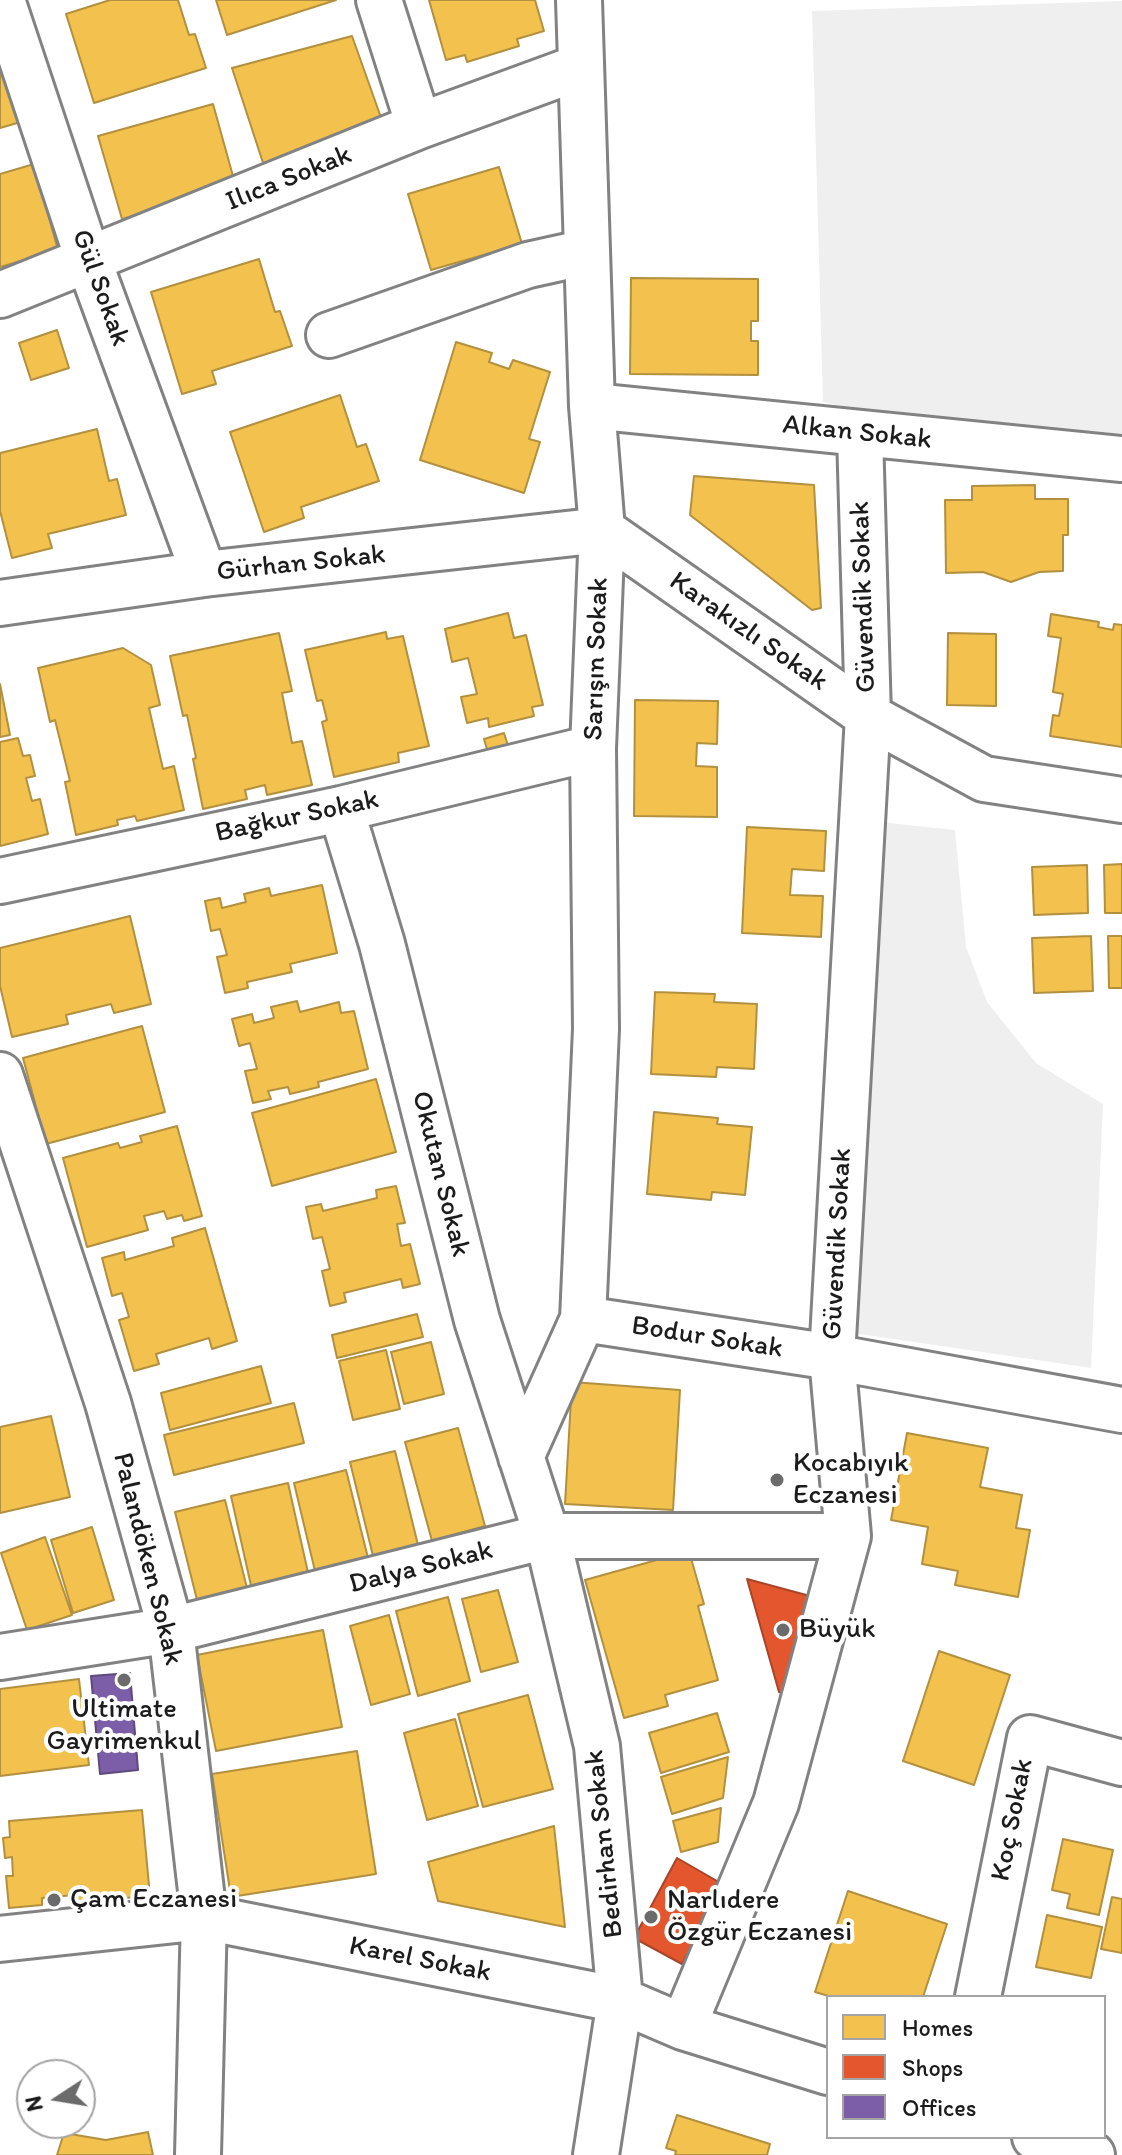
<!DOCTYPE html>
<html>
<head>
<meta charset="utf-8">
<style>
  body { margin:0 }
  #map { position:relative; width:1122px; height:2155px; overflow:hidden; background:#fff; font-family:Itim,sans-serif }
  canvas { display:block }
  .legend { position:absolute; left:826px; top:1995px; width:280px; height:144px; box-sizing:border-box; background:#fff; border:2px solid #a4a4a4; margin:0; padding:10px 14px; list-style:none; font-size:24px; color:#1c1c1c }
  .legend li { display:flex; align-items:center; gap:16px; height:40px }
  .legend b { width:40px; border:2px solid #a4a4a4 }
  .north { position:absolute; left:16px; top:2059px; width:80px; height:80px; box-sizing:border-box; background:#fff; border:2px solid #a4a4a4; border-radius:50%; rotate:258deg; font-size:22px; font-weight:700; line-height:32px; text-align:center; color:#1c1c1c }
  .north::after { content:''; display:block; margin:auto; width:28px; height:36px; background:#6b6b6b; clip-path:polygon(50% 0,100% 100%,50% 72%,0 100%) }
</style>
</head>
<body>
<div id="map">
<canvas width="1122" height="2155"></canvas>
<ul class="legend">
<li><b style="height:22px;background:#f2c14e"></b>Homes</li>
<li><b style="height:22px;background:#e4572e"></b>Shops</li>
<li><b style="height:22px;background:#7b5ea7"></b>Offices</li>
</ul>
<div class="north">N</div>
</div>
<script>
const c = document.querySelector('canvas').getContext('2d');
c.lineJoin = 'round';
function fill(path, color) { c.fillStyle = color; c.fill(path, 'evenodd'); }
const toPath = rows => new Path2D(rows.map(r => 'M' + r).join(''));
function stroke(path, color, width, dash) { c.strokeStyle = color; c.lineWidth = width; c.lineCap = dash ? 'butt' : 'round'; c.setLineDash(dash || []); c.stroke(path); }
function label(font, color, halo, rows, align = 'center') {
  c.font = font + ' Itim,sans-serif'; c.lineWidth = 8; c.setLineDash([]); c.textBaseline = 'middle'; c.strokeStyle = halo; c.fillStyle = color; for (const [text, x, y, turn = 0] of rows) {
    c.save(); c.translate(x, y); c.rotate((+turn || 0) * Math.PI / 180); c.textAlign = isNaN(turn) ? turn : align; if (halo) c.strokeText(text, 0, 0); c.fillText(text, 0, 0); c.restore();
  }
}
fill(toPath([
  [1122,1,1122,434,861,411,823,402,812,11],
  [870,821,955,830,966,947,987,1002,1036,1063,1103,1104,1091,1368,846,1332]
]), '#efefef');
const homes = toPath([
  [110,0,178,0,189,35,195,34,206,68,94,103,66,14,110,0],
  [216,0,336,0,227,35,216,0],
  [429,0,535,0,544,31,517,39,519,46,467,62,465,55,446,60,429,0],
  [352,36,384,126,266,172,232,68,352,36],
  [0,39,24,121,0,128,0,39],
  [213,104,236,187,122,219,98,136,213,104],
  [34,164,58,250,0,267,0,174,34,164],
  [499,167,522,244,431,270,408,194,499,167],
  [259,259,275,312,280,311,292,346,212,371,216,384,182,394,151,292,259,259],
  [631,278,758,279,758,321,751,321,751,341,758,341,758,375,630,374,631,278],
  [57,330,69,368,31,380,19,343,57,330],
  [456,342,492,353,489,362,509,369,513,360,550,372,529,439,540,442,524,493,420,460,456,342],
  [340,395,357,447,366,444,379,481,301,507,304,518,264,532,230,432,340,395],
  [97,429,109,481,117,479,126,515,48,534,52,548,12,558,0,511,0,453,97,429],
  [694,476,814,485,821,608,812,610,690,515,694,476],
  [1035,485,1035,499,1068,499,1068,535,1063,535,1063,571,1039,572,1011,582,983,572,946,573,945,500,972,500,972,486,1035,485],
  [508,613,514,638,526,635,543,705,532,707,534,716,489,727,488,718,467,723,461,697,477,694,468,658,452,662,445,629,508,613],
  [1051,614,1099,622,1098,627,1113,630,1114,624,1122,625,1122,747,1050,736,1053,715,1059,716,1063,694,1053,692,1061,638,1048,636,1051,614],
  [386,632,387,639,403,636,429,746,398,753,399,762,334,777,322,722,327,720,322,700,317,701,305,650,386,632],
  [279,633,292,691,282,693,292,743,302,741,312,785,267,795,265,785,245,790,247,799,203,809,193,759,196,758,187,715,183,716,170,656,279,633],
  [948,633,996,634,996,706,947,705,948,633],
  [123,648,151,665,160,705,149,708,163,769,174,766,184,810,137,821,135,816,117,820,118,825,76,835,65,782,70,781,55,720,50,722,38,668,123,648],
  [0,684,10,735,0,737,0,684],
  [635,700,718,701,717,744,697,743,696,766,717,767,717,817,634,816,635,700],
  [504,733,512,758,491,763,484,739,504,733],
  [18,738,23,756,30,755,35,776,26,778,32,801,40,799,48,834,0,846,0,742,18,738],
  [747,827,826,831,824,871,792,869,790,895,823,896,821,937,742,933,747,827],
  [1122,864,1122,913,1105,913,1104,865,1122,864],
  [1087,865,1088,913,1034,915,1032,867,1087,865],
  [322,885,337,953,290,964,292,972,247,982,248,988,225,993,217,957,227,955,220,929,211,931,205,901,220,898,222,908,246,902,244,894,269,888,271,896,322,885],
  [130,916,151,1004,114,1013,111,1004,66,1015,68,1024,12,1037,0,986,0,948,130,916],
  [1091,936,1093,991,1034,993,1032,938,1091,936],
  [1108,936,1122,936,1122,988,1109,988,1108,936],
  [655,992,715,994,714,1002,757,1004,754,1069,717,1067,716,1077,651,1074,655,992],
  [297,1001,300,1012,339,1002,341,1013,354,1011,368,1069,318,1082,319,1087,290,1094,288,1087,268,1091,271,1099,253,1103,245,1071,257,1069,250,1043,239,1046,232,1019,252,1014,254,1023,274,1018,271,1007,297,1001],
  [142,1026,165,1112,46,1144,23,1058,142,1026],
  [376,1079,396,1152,272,1186,252,1113,376,1079],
  [654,1112,718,1118,717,1124,752,1127,745,1195,712,1192,711,1200,647,1194,654,1112],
  [177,1126,202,1216,184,1221,182,1215,167,1219,164,1211,144,1216,148,1230,87,1247,63,1158,118,1143,120,1148,142,1142,140,1136,177,1126],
  [396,1186,405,1223,397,1224,401,1246,410,1244,420,1284,403,1288,401,1279,344,1293,346,1302,330,1306,322,1271,330,1269,322,1237,313,1239,306,1207,321,1204,323,1211,377,1198,376,1190,396,1186],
  [205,1228,237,1341,212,1349,209,1338,156,1354,159,1364,134,1371,119,1320,129,1317,122,1293,112,1296,102,1258,124,1252,125,1260,174,1246,172,1238,205,1228],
  [417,1314,423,1337,337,1358,332,1335,417,1314],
  [431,1342,444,1394,404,1404,391,1352,431,1342],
  [386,1350,400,1409,353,1420,339,1361,386,1350],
  [261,1366,271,1403,170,1430,161,1393,261,1366],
  [572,1382,680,1390,673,1510,565,1504,572,1382],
  [294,1403,304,1443,174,1475,164,1435,294,1403],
  [51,1416,70,1497,0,1513,0,1427,51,1416],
  [458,1428,485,1526,432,1541,405,1442,458,1428],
  [907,1433,988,1448,980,1487,1022,1495,1016,1528,1030,1530,1018,1597,955,1585,958,1571,922,1564,928,1527,891,1520,907,1433],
  [395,1451,418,1545,373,1556,350,1462,395,1451],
  [346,1470,368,1558,315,1571,294,1483,346,1470],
  [288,1483,309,1577,252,1590,231,1496,288,1483],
  [225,1500,249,1596,199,1608,175,1512,225,1500],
  [92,1527,114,1600,73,1613,51,1540,92,1527],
  [45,1537,72,1615,27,1630,1,1553,45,1537],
  [689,1551,704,1604,698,1606,718,1680,665,1695,668,1706,624,1718,585,1580,689,1551],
  [498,1590,518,1662,481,1672,462,1599,498,1590],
  [448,1597,470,1681,418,1696,396,1611,448,1597],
  [389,1615,410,1694,371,1705,350,1626,389,1615],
  [323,1630,342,1727,216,1751,197,1655,323,1630],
  [939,1651,1010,1675,974,1785,903,1761,939,1651],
  [79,1679,89,1765,0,1776,0,1689,79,1679],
  [528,1695,553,1789,483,1807,458,1714,528,1695],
  [717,1713,729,1752,661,1773,649,1733,717,1713],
  [455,1719,478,1806,427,1820,404,1733,455,1719],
  [357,1751,376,1874,231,1897,212,1774,357,1751],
  [728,1757,723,1798,672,1814,661,1777,728,1757],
  [721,1808,718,1842,681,1852,673,1821,721,1808],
  [142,1810,150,1896,76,1902,75,1895,42,1898,42,1905,9,1908,6,1876,13,1876,12,1857,5,1858,3,1838,10,1837,9,1821,142,1810],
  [554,1826,565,1927,438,1901,428,1862,554,1826],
  [1063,1839,1113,1850,1099,1915,1067,1908,1070,1894,1052,1890,1063,1839],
  [848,1891,947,1924,923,1997,832,1997,815,1992,848,1891],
  [1112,1897,1122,1899,1122,1953,1101,1949,1112,1897],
  [1047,1915,1102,1927,1091,1978,1036,1967,1047,1915],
  [677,2115,770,2144,767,2155,675,2155,676,2151,666,2148,677,2115],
  [148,2132,153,2155,57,2155,64,2133,106,2140,148,2132]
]);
fill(homes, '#f2c14e');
stroke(homes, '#b2903f', 2);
const shops = toPath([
  [747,1579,810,1596,795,1697,779,1692,747,1579],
  [677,1858,724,1885,682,1964,634,1938,677,1858]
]);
fill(shops, '#e4572e');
stroke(shops, '#a84529', 2);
const offices = toPath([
  [130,1673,138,1770,100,1774,91,1676,130,1673]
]);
fill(offices, '#7b5ea7');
stroke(offices, '#5e4a7d', 2);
const minor = toPath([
  [2,0,88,259,204,574],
  [379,0,419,126],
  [579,0,592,406,602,530,593,748,596,1029,583,1319],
  [0,295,419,126,580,67],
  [329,335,528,265,587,252],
  [592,406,1122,459],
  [0,603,204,574,602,530,868,716,984,779,1122,800],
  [341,809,382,944,477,1320,547,1536,597,1746,620,2000,596,2155],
  [0,881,341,809,593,748],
  [0,1075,108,1403,171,1630,204,1917,198,2155],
  [521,1457,583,1319,832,1357,1122,1410],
  [0,1657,171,1630,547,1536,848,1536],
  [0,1939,204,1917,620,2000,683,2027,828,2072],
  [978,1997,1030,1738,1122,1763],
  [683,2027,776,1803,848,1536,832,1357,868,716,860,434],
  [1035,2137,1092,2155]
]);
stroke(minor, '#828282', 50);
stroke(minor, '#fff', 44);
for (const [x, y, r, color] of [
  [777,1480,8,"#6b6b6b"],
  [783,1630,8,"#6b6b6b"],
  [124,1680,8,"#6b6b6b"],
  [54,1900,8,"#6b6b6b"],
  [651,1917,8,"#6b6b6b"]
]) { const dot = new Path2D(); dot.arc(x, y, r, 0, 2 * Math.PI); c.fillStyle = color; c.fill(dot); stroke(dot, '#fff', 3); }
label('28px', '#1c1c1c', '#fff', [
  ["Ilıca Sokak",289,179,-22],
  ["Gül Sokak",100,288,70],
  ["Alkan Sokak",857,433,6],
  ["Gürhan Sokak",301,564,-6],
  ["Güvendik Sokak",864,597,-92],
  ["Karakızlı Sokak",748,632,35],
  ["Sarışın Sokak",597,659,-88],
  ["Bağkur Sokak",297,817,-12],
  ["Okutan Sokak",440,1174,76],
  ["Güvendik Sokak",838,1244,-87],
  ["Bodur Sokak",707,1338,9],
  ["Palandöken Sokak",147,1559,76],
  ["Dalya Sokak",421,1568,-14],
  ["Koç Sokak",1013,1820,-79],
  ["Bedirhan Sokak",605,1844,-96],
  ["Karel Sokak",420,1960,11]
]);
label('28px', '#1c1c1c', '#fff', [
  ["Kocabıyık",793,1464],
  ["Eczanesi",793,1496],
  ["Büyük",799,1630],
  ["Ultimate",124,1710,"center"],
  ["Gayrimenkul",124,1742,"center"],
  ["Çam Eczanesi",70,1900],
  ["Narlıdere",667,1901],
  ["Özgür Eczanesi",667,1933]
], 'left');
</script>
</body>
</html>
